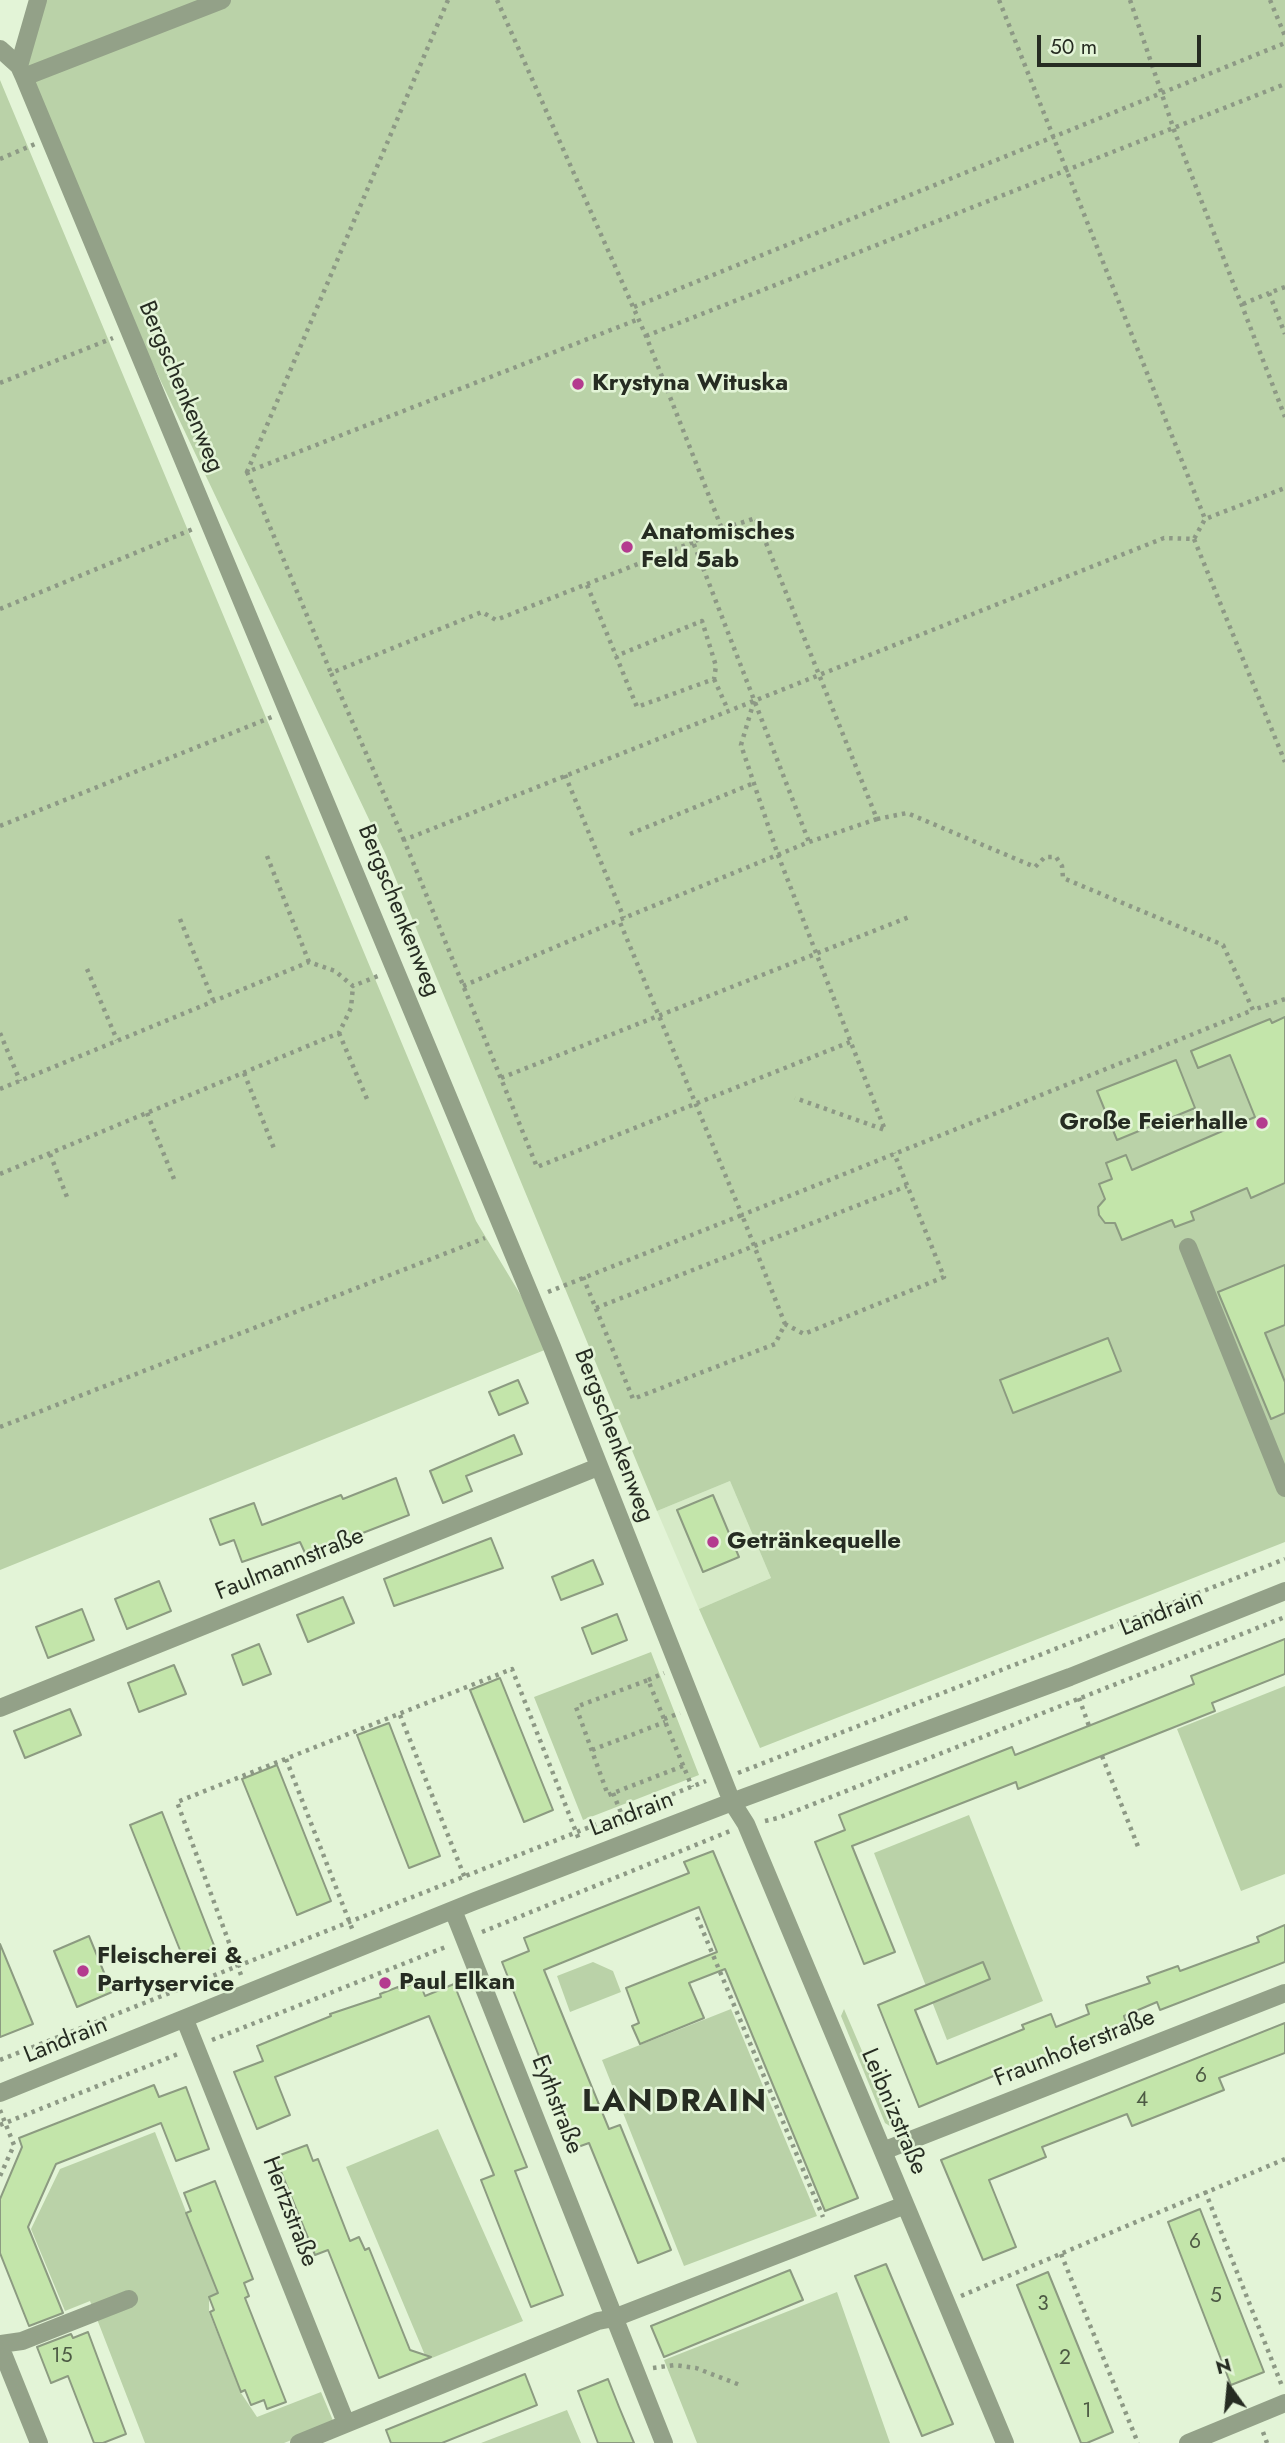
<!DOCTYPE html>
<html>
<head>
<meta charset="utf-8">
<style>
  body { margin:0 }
  #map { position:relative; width:1285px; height:2443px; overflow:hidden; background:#e3f4d7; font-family:Jost,sans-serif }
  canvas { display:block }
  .north { position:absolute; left:1194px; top:2352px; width:70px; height:70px; -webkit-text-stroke:5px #e3f4d7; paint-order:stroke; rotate:345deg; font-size:19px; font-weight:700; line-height:28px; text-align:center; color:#262c22 }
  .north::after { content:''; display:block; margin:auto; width:24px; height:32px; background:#262c22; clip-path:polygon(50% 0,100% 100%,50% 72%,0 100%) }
  .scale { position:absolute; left:1037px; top:35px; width:164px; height:32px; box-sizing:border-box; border:4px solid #262c22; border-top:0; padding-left:9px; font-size:21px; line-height:24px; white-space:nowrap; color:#262c22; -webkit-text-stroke:5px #e3f4d7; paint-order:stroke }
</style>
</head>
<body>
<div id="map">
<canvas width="1285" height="2443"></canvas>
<div class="north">N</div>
<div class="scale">50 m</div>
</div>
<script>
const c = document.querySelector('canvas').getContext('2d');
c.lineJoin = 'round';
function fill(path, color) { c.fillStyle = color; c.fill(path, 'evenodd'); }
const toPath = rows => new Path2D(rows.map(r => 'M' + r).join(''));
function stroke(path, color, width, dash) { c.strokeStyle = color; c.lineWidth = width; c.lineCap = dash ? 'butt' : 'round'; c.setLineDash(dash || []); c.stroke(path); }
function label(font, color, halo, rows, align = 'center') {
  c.font = font + ' Jost,sans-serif'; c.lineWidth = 5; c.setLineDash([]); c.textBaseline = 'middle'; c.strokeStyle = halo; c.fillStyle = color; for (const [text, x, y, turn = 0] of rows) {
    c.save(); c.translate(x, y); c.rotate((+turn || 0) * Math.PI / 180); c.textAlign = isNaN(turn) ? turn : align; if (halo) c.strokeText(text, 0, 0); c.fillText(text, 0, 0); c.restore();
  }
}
fill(toPath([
  [730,1481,771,1578,699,1609,657,1511]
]), '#d6eac7');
fill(toPath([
  [34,0,1285,0,1285,1542,760,1748,699,1609,771,1578,730,1481,657,1511,385,853,14,72],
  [0,80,476,1221,552,1347,0,1570],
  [651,1652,699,1775,583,1820,534,1697],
  [1285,1686,1285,1874,1241,1891,1177,1729],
  [969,1815,1043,2001,947,2040,874,1853],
  [593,1962,613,1971,621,1992,570,2012,557,1976],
  [731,2009,817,2216,684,2266,602,2060],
  [844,2009,896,2130,885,2123,841,2016],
  [438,2129,523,2321,427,2360,346,2167],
  [155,2132,211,2276,216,2275,222,2291,209,2297,209,2312,241,2393,257,2417,321,2392,334,2423,284,2443,145,2443,90,2301,65,2311,31,2229,60,2169],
  [837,2292,890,2443,697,2443,664,2360],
  [567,2410,581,2443,481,2443]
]), '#bad2a8');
const building = toPath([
  [1285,1017,1285,1183,1251,1198,1247,1188,1191,1212,1194,1220,1175,1227,1172,1220,1122,1240,1115,1223,1105,1223,1099,1215,1098,1207,1105,1199,1099,1184,1112,1179,1106,1163,1126,1155,1132,1170,1255,1117,1230,1055,1198,1068,1191,1051,1270,1019,1272,1023,1285,1017],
  [1176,1060,1195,1108,1117,1140,1097,1091,1176,1060],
  [1285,1265,1285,1325,1265,1333,1285,1382,1285,1413,1271,1419,1218,1292,1285,1265],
  [1108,1338,1121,1371,1013,1413,1000,1380,1108,1338],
  [518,1380,528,1403,499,1415,489,1392,518,1380],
  [514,1435,522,1454,466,1476,472,1491,443,1503,430,1471,514,1435],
  [396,1478,409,1515,306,1555,300,1542,242,1562,234,1540,220,1545,210,1519,254,1503,262,1525,341,1495,343,1499,396,1478],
  [713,1495,739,1557,703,1572,677,1510,713,1495],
  [491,1538,503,1568,394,1606,384,1579,491,1538],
  [593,1560,603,1584,561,1600,552,1577,593,1560],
  [159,1581,171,1611,127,1629,115,1599,159,1581],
  [343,1597,354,1623,308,1642,297,1615,343,1597],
  [82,1609,94,1640,48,1658,36,1627,82,1609],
  [617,1614,627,1640,592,1654,582,1628,617,1614],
  [1285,1639,1285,1674,1212,1703,1215,1711,1018,1789,1016,1782,852,1846,895,1952,864,1964,815,1842,845,1830,839,1815,1012,1747,1015,1755,1134,1708,1194,1684,1191,1676,1285,1639],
  [259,1644,271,1674,243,1685,232,1655,259,1644],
  [174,1665,186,1694,139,1712,128,1683,174,1665],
  [500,1678,553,1810,524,1822,470,1690,500,1678],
  [70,1709,81,1735,25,1758,14,1731,70,1709],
  [389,1723,440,1856,409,1868,357,1735,389,1723],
  [277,1765,331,1901,297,1915,242,1779,277,1765],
  [162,1812,215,1948,184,1960,130,1825,162,1812],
  [713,1851,858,2198,825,2211,725,1969,689,1983,704,2018,640,2044,632,2026,639,2023,626,1988,717,1952,699,1907,544,1970,609,2129,620,2125,671,2250,638,2263,589,2143,575,2148,502,1962,529,1951,524,1938,689,1873,684,1862,713,1851],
  [1285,1925,1285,1962,1160,2010,1157,2002,1124,2016,1126,2023,1065,2048,1066,2051,1050,2058,1048,2055,1039,2057,919,2107,878,2005,983,1962,990,1979,915,2010,937,2064,1024,2029,1022,2025,1051,2014,1056,2027,1089,2014,1086,2005,1150,1983,1147,1977,1178,1966,1180,1971,1259,1942,1257,1937,1285,1925],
  [89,1936,112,1992,77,2007,54,1951,89,1936],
  [0,1944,33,2024,0,2037,0,1944],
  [419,1981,425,1996,454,1984,527,2167,515,2171,563,2295,531,2307,481,2180,494,2175,429,2016,275,2077,290,2115,257,2129,234,2072,263,2061,257,2046,331,2016,330,2014,381,1997,380,1994,398,1987,399,1989,419,1981],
  [1285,2023,1285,2053,1219,2078,1224,2090,1132,2126,1127,2114,1042,2147,1046,2157,989,2180,1016,2247,983,2260,941,2160,1285,2023],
  [154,2085,159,2097,186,2087,209,2149,176,2161,161,2123,56,2164,28,2227,63,2313,29,2326,0,2253,0,2199,22,2147,19,2138,154,2085],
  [307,2145,313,2161,318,2159,350,2241,359,2237,365,2250,369,2248,410,2350,431,2357,379,2378,328,2250,315,2255,275,2157,307,2145],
  [215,2181,253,2279,244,2283,249,2296,245,2298,286,2402,267,2409,264,2400,251,2405,245,2390,241,2392,210,2312,214,2310,209,2297,218,2293,186,2213,191,2211,184,2193,215,2181],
  [1200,2209,1264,2372,1231,2385,1168,2222,1200,2209],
  [886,2264,953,2424,922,2436,855,2276,886,2264],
  [790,2270,803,2300,664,2357,651,2326,790,2270],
  [1048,2272,1113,2432,1087,2443,1081,2443,1017,2285,1048,2272],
  [88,2332,126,2434,103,2443,94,2443,68,2376,51,2383,37,2347,71,2334,73,2338,88,2332],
  [525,2374,537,2405,442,2443,391,2443,386,2430,525,2374],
  [608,2379,619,2407,634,2443,598,2443,578,2391,608,2379]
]);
fill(building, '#c3e5aa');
stroke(building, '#8c9b81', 2);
stroke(toPath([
  [448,0,247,472,639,319],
  [497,0,646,336,722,529,756,518,877,819,907,813,1035,867,1045,857,1056,857,1062,866,1063,878,1223,945,1253,1010,1285,999],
  [999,0,1205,519],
  [1130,0,1174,130,1285,417],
  [1270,0,1285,36],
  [0,159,35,144],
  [1285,287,1269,293,1285,334],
  [1243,304,1269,293],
  [634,307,1285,43],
  [646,336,1285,84],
  [0,383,113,338],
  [247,472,331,673],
  [722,529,693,542,809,842],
  [1194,539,1285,762],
  [587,585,637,707,714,679,716,666,702,621,616,656],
  [0,609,193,529],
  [714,679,728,710],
  [754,701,741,745,778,855,885,1130,795,1098],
  [565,775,624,918],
  [877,819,809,842,619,920,742,1215,1253,1010],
  [0,826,272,717],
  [630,834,754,783],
  [404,840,331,673,482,612,496,620,696,541],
  [267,856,309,962],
  [180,919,213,1000],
  [87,969,117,1040],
  [463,986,619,920],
  [0,1033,20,1081],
  [339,1033,367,1099],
  [850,1042,537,1167,404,840,1164,538,1194,539,1205,519,1285,488],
  [244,1073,275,1151],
  [501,1078,909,917],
  [0,1089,309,962,335,971,353,986,378,976],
  [147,1113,174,1179],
  [50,1154,67,1197],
  [0,1174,339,1033,351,1008,353,986],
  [583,1277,633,1399,775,1344,785,1324,804,1334,944,1277,894,1153],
  [548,1292,742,1215,785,1324],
  [596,1308,907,1186],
  [0,1427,485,1238],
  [648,1680,664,1673],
  [1079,1698,1089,1726],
  [400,1715,465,1878],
  [664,1719,680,1713],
  [592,1750,665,1722],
  [1102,1756,1139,1849],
  [286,1759,353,1931],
  [683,1766,608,1795,576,1707,648,1680,692,1787],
  [738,1773,1285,1559],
  [613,1793,626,1825],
  [765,1821,778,1818,1285,1617],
  [697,1917,823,2217],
  [482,1932,730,1831],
  [241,1975,177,1802,512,1669,580,1842],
  [212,2040,448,1946],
  [0,2060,706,1781],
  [0,2110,14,2145,0,2176],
  [0,2125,178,2054],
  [1205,2191,1282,2386],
  [1061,2254,1138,2443],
  [961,2296,1285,2159],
  [653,2368,675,2365,696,2368,740,2385],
  [1263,2432,1267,2443]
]), '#8d9985', 4.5, [3.5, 5]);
stroke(toPath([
  [0,49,19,66,24,77,552,1347,732,1802,746,1824,1005,2443],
  [19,66,38,0],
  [24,77,222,0],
  [1188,1247,1285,1488],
  [0,1708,598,1467],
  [453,1910,664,2443],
  [185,2020,346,2423],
  [0,2093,475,1901,732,1802,1070,1677,1285,1591],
  [883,2151,1285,1993],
  [0,2344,22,2341,129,2299],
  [0,2346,39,2443],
  [299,2443,598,2321,614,2318,905,2205],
  [1188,2443,1285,2403]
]), '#93a188', 18);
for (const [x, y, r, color] of [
  [578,384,7,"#b43b8f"],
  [627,547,7,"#b43b8f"],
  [1262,1123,7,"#b43b8f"],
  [713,1542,7,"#b43b8f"],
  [83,1971,7,"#b43b8f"],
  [385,1983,7,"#b43b8f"]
]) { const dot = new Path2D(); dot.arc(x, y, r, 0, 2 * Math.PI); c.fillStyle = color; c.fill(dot); stroke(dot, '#e3f4d7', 2.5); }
label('21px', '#4d5a44', null, [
  ["6",1201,2077],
  ["4",1142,2101],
  ["6",1195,2243],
  ["5",1216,2297],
  ["3",1043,2305],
  ["15",62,2357],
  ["2",1065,2359],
  ["1",1087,2412]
]);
label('bold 24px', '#262c22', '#e3f4d7', [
  ["Krystyna Wituska",592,384],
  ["Anatomisches",641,533],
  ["Feld 5ab",641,561],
  ["Große Feierhalle",1248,1123,"right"],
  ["Getränkequelle",727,1542],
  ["Fleischerei &",97,1957],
  ["Partyservice",97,1985],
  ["Paul Elkan",399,1983]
], 'left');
label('24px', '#262c22', '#e3f4d7', [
  ["Bergschenkenweg",180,387,67],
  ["Bergschenkenweg",398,911,68],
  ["Bergschenkenweg",613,1436,69],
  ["Faulmannstraße",290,1565,-22],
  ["Landrain",1162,1614,-22],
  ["Landrain",632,1815,-21],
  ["Landrain",66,2041,-22],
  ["Fraunhoferstraße",1075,2049,-22],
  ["Eythstraße",556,2105,69],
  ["Leibnizstraße",893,2112,67],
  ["Hertzstraße",289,2212,69]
]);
c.letterSpacing = '2px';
label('bold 32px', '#262c22', '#e3f4d7', [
  ["LANDRAIN",675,2103]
]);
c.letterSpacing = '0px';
</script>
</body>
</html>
